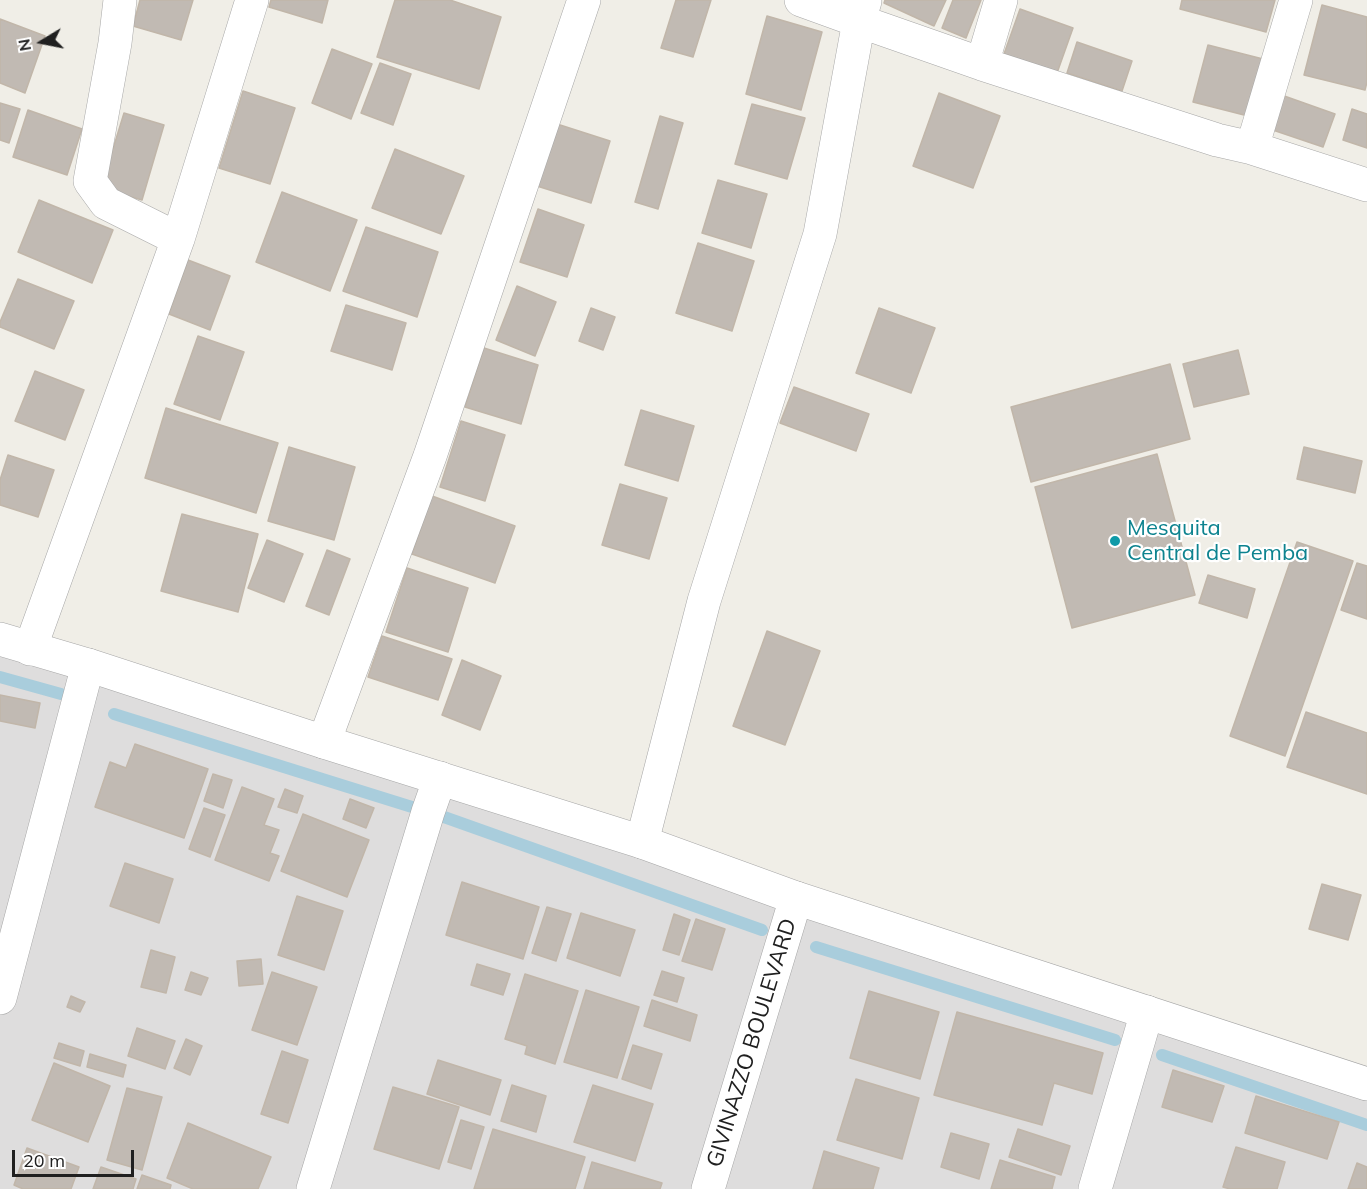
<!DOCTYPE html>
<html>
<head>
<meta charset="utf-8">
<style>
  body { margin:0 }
  #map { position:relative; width:1367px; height:1189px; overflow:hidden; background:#f0eee7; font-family:Mulish,sans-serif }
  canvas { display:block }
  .north { position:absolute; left:12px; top:12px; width:60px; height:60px; -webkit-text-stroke:4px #fff; paint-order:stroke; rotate:260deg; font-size:16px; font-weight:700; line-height:24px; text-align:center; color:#202020 }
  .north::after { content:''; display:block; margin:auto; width:21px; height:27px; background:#202020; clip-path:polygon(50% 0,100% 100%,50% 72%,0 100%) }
  .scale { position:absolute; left:12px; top:1150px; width:122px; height:27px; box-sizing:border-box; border:3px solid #202020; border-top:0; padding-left:8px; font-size:18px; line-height:21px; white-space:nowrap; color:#202020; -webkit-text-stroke:4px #fff; paint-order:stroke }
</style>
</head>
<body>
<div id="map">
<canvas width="1367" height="1189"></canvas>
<div class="north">N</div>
<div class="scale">20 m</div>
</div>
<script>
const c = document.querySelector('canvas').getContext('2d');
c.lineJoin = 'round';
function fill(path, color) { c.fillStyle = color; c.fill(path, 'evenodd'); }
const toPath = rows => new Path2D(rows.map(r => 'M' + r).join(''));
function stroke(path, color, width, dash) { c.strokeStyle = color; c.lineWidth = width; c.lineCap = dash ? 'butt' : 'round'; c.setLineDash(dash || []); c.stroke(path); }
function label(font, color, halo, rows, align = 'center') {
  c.font = font + ' Mulish,sans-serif'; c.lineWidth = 4.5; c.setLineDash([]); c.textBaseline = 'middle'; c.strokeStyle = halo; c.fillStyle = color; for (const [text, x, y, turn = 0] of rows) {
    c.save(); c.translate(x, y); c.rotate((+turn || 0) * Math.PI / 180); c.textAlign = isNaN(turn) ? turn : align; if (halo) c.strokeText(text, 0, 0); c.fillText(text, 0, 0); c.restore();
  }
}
fill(toPath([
  [0,653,1367,1091,1367,1189,0,1189]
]), '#dedddd');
stroke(toPath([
  [0,677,61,694],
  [114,714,444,817,762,930],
  [816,947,1115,1040],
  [1162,1055,1367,1125]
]), '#a9cddc', 12);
const building = toPath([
  [140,0,193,0,181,40,133,26,140,0],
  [271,0,328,0,322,23,269,7,271,0],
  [395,0,450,0,501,17,479,89,377,57,395,0],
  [676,0,711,0,693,57,661,48,676,0],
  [885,0,946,0,934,26,884,3,885,0],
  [953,0,981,0,966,38,942,28,953,0],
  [1182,0,1275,0,1266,32,1180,9,1182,0],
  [1322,5,1367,17,1367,82,1365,90,1304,75,1322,5],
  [1020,9,1073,28,1057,73,1004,54,1020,9],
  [767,16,822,32,801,110,746,94,767,16],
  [0,19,45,36,25,93,0,83,0,19],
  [1077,42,1132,61,1122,91,1067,73,1077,42],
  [1208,45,1263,59,1248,116,1193,102,1208,45],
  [332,49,372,64,351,119,312,103,332,49],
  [380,63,411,74,393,125,361,113,380,63],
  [243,91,295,108,270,184,219,168,243,91],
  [1273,92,1335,114,1323,147,1261,126,1273,92],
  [939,93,1000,116,973,188,913,166,939,93],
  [0,103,20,109,9,143,0,140,0,103],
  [752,104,805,118,787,179,735,164,752,104],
  [1352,109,1367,114,1367,148,1343,140,1352,109],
  [28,110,82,129,67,175,13,157,28,110],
  [124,113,164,125,142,200,101,188,124,113],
  [660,116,683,123,658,209,635,202,660,116],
  [557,124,610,141,591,203,537,186,557,124],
  [395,149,464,176,441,234,372,208,395,149],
  [718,180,767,194,751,248,702,233,718,180],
  [282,192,357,220,330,291,256,262,282,192],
  [39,200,113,230,92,283,18,252,39,200],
  [538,209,584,225,567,277,520,262,538,209],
  [366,227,438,252,417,317,343,291,366,227],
  [698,243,754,261,732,331,676,313,698,243],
  [188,260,230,276,210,330,169,314,188,260],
  [18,279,74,301,54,349,0,327,0,322,18,279],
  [517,286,556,302,535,356,496,340,517,286],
  [346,305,406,323,392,370,331,351,346,305],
  [591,308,615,317,603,350,579,341,591,308],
  [879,308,935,328,911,393,856,373,879,308],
  [198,336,244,352,220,420,174,404,198,336],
  [484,348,538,365,521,424,465,407,484,348],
  [1238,350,1249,394,1194,407,1183,364,1238,350],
  [1170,364,1190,439,1031,482,1011,407,1170,364],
  [35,371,84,390,65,440,15,421,35,371],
  [794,387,869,414,856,451,780,423,794,387],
  [166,408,278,443,256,513,145,478,166,408],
  [641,410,694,426,678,481,625,465,641,410],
  [461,421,505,435,485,501,440,487,461,421],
  [289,447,355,467,334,540,268,521,289,447],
  [1304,447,1362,461,1355,493,1297,479,1304,447],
  [1157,454,1195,595,1072,628,1035,487,1157,454],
  [8,455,54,470,38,517,0,505,0,480,8,455],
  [620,484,667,498,649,559,602,545,620,484],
  [432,496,515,526,495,583,412,554,432,496],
  [182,514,258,534,238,612,161,591,182,514],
  [267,540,303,554,284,602,248,588,267,540],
  [1297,542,1353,561,1285,756,1230,736,1297,542],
  [327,550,350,559,329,615,306,606,327,550],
  [1357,563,1367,566,1367,619,1341,610,1357,563],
  [407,568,468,588,448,652,386,632,407,568],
  [1208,575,1255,589,1247,618,1199,603,1208,575],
  [767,631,820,651,785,745,733,726,767,631],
  [382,636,452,659,438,700,368,677,382,636],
  [462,660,501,676,480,730,442,715,462,660],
  [0,695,40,703,35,728,0,721,0,695],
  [1306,712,1367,733,1367,794,1287,767,1306,712],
  [135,744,208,769,184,838,95,807,110,762,126,768,135,744],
  [213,774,232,780,223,808,204,801,213,774],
  [242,787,274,799,264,825,279,830,270,853,279,856,269,881,215,860,242,787],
  [285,789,303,796,297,813,278,807,285,789],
  [350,799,374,808,366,828,343,819,350,799],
  [204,808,225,815,210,857,189,849,204,808],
  [303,814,369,840,347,897,281,871,303,814],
  [125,863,173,879,159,923,110,906,125,863],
  [462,882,539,907,523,959,446,935,462,882],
  [1322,884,1361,895,1348,940,1309,929,1322,884],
  [297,896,343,911,324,970,278,955,297,896],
  [547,907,571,914,556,961,532,953,547,907],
  [581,913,635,930,620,976,567,958,581,913],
  [674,914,690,920,679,955,663,950,674,914],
  [696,919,725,929,712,970,682,961,696,919],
  [151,950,175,957,166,993,141,987,151,950],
  [261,959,263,984,239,986,237,961,261,959],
  [477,964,510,974,503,995,471,985,477,964],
  [662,971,684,978,677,1002,654,995,662,971],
  [191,972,208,978,201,995,185,990,191,972],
  [272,972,317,987,297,1045,252,1030,272,972],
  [525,974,578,991,555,1064,525,1054,527,1046,505,1039,525,974],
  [586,990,639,1007,617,1078,564,1062,586,990],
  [869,991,939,1012,920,1079,850,1058,869,991],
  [71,996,85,1002,80,1012,67,1007,71,996],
  [652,1000,697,1015,690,1041,644,1026,652,1000],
  [957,1012,1103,1053,1092,1094,1054,1083,1042,1125,934,1095,957,1012],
  [137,1028,175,1041,165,1069,128,1056,137,1028],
  [186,1039,202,1046,190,1075,174,1068,186,1039],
  [59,1043,84,1051,80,1066,54,1058,59,1043],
  [633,1045,662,1054,651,1089,622,1079,633,1045],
  [282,1051,308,1060,288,1123,261,1114,282,1051],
  [90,1054,126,1065,123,1077,87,1067,90,1054],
  [438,1060,501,1080,490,1115,427,1094,438,1060],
  [54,1063,110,1086,88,1142,32,1120,54,1063],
  [1173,1070,1224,1086,1212,1122,1162,1107,1173,1070],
  [856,1079,919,1098,902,1159,837,1140,856,1079],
  [512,1085,546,1096,536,1132,501,1121,512,1085],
  [593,1085,653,1104,635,1161,574,1142,593,1085],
  [393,1087,459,1107,439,1169,374,1149,393,1087],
  [127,1088,162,1097,142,1170,107,1160,127,1088],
  [1256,1096,1339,1122,1327,1159,1245,1133,1256,1096],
  [461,1120,484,1127,471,1169,448,1162,461,1120],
  [188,1123,271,1157,258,1189,193,1189,167,1178,188,1123],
  [493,1129,585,1157,575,1189,474,1189,493,1129],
  [1018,1129,1070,1146,1061,1175,1009,1157,1018,1129],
  [951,1133,989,1144,979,1179,941,1167,951,1133],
  [1236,1147,1285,1162,1277,1189,1230,1189,1223,1187,1236,1147],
  [27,1148,79,1167,71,1189,23,1189,14,1185,27,1148],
  [824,1151,879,1168,873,1189,813,1189,824,1151],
  [1000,1160,1055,1177,1052,1189,991,1189,1000,1160],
  [592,1162,662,1183,660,1189,584,1189,592,1162],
  [1357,1163,1367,1167,1367,1189,1348,1189,1357,1163],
  [101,1167,136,1179,133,1189,93,1189,101,1167],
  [142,1175,171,1185,170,1189,137,1189,142,1175]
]);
fill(building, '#c1bab3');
stroke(building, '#c1b6a9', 1.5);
const minor = toPath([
  [120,0,115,43,90,181,106,203,178,239],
  [801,0,859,21,865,1],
  [982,64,1217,140,1252,148,1367,185],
  [1252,148,1296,0],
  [30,649,178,239,252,0],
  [324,742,430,456,584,0],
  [642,842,704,601,820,234,859,21,982,64,1001,0],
  [0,998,88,665],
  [313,1189,428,812,440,778],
  [708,1189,796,898],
  [1095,1189,1147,1012]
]);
const tertiary = toPath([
  [0,639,88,665,324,742,642,842,796,898,1367,1084]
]);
stroke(minor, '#a7a7a7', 34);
stroke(tertiary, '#a7a7a7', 34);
stroke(minor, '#fff', 33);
stroke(tertiary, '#fff', 33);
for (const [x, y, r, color] of [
  [1115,541,6,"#0f9aa8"]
]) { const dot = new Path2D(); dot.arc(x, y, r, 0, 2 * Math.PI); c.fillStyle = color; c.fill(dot); stroke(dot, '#fff', 2); }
label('22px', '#0d838f', '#fff', [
  ["Mesquita",1127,528],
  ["Central de Pemba",1127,553]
], 'left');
label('22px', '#202020', '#fff', [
  ["GIVINAZZO BOULEVARD",752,1043,-73]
]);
</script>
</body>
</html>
